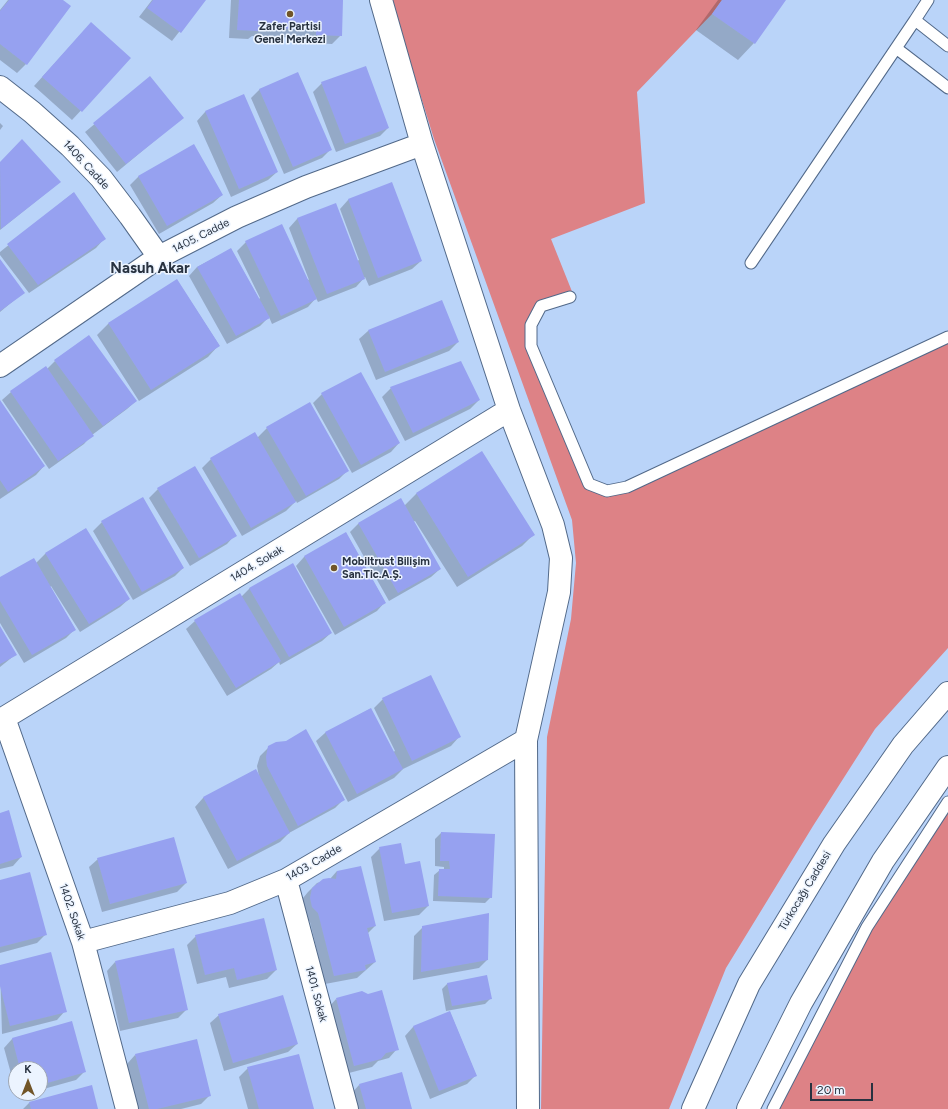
<!DOCTYPE html>
<html>
<head>
<meta charset="utf-8">
<style>
  body { margin:0 }
  #map { position:relative; width:948px; height:1109px; overflow:hidden; background:#bad4f9; font-family:Figtree,sans-serif }
  canvas { display:block }
  .north { position:absolute; left:8px; top:1061px; width:40px; height:40px; box-sizing:border-box; background:#ecf4ff; border:1px solid #9ea6b3; border-radius:50%; rotate:0deg; font-size:11px; font-weight:700; line-height:16px; text-align:center; color:#283240 }
  .north::after { content:''; display:block; margin:auto; width:14px; height:18px; background:#715528; clip-path:polygon(50% 0,100% 100%,50% 72%,0 100%) }
  .scale { position:absolute; left:810px; top:1083px; width:63px; height:18px; box-sizing:border-box; border:2px solid #283240; border-top:0; padding-left:5px; font-size:12px; line-height:14px; white-space:nowrap; color:#283240; -webkit-text-stroke:3px #ecf4ff; paint-order:stroke }
</style>
</head>
<body>
<div id="map">
<canvas width="948" height="1109"></canvas>
<div class="north">K</div>
<div class="scale">20 m</div>
</div>
<script>
const c = document.querySelector('canvas').getContext('2d');
c.lineJoin = 'round';
function fill(path, color) { c.fillStyle = color; c.fill(path, 'evenodd'); }
const toPath = rows => new Path2D(rows.map(r => 'M' + r).join(''));
function stroke(path, color, width, dash) { c.strokeStyle = color; c.lineWidth = width; c.lineCap = dash ? 'butt' : 'round'; c.setLineDash(dash || []); c.stroke(path); }
function label(font, color, halo, rows, align = 'center') {
  c.font = font + ' Figtree,sans-serif'; c.lineWidth = 3; c.setLineDash([]); c.textBaseline = 'middle'; c.strokeStyle = halo; c.fillStyle = color; for (const [text, x, y, turn = 0] of rows) {
    c.save(); c.translate(x, y); c.rotate((+turn || 0) * Math.PI / 180); c.textAlign = isNaN(turn) ? turn : align; if (halo) c.strokeText(text, 0, 0); c.fillText(text, 0, 0); c.restore();
  }
}
fill(toPath([
  [391,0,722,0,712,14,637,92,645,203,551,239,573,294,541,306,531,346,589,484,607,491,948,337,948,648,875,729,813,826,726,968,669,1109,541,1109,547,737,571,619,576,563,572,520,434,139],
  [948,802,948,1109,773,1109,867,927]
]), '#dd8286');
fill(toPath([
  [8,0,61,0,26,64,17,73,0,60,0,10],
  [152,0,204,0,172,41,139,17],
  [231,0,342,0,341,35,332,44,308,43,308,38,252,36,248,39,229,38],
  [718,0,785,0,754,43,738,60,696,30],
  [83,32,130,58,72,120,34,86],
  [150,78,182,118,117,172,85,132],
  [322,83,388,128,380,136,336,152,313,92],
  [260,89,331,149,322,158,284,174,251,98],
  [243,95,277,172,268,180,231,197,197,121,205,112],
  [0,123,3,126,0,130],
  [22,141,60,182,0,230,0,163],
  [139,176,222,195,213,203,159,234,130,185],
  [392,184,421,261,412,269,369,286,365,277,356,287,318,302,316,298,308,307,272,324,269,317,260,326,227,344,189,276,197,267,231,249,259,299,260,298,237,251,246,242,309,280,289,228,297,219,335,204,357,261,359,260,340,209,348,200],
  [73,193,104,239,96,248,29,293,0,255,0,252],
  [0,261,23,293,0,312],
  [177,280,219,345,208,357,139,401,97,335,108,324],
  [441,301,458,342,449,351,376,380,359,339,368,331],
  [55,361,136,401,127,409,92,435,84,444,49,469,2,400,11,392,47,369],
  [391,388,479,400,470,409,405,441,382,397],
  [322,394,399,443,391,452,352,473,313,403],
  [0,402,44,466,36,475,0,499],
  [267,428,348,470,339,479,297,503,296,501,286,511,242,536,202,468,211,459,257,438],
  [482,453,533,535,522,546,457,587,415,521,413,522,440,569,431,577,389,601,350,532,358,524,401,500,404,506,416,494],
  [158,489,235,535,227,544,190,566,149,498],
  [102,522,183,568,175,576,133,600,93,531],
  [85,529,129,599,120,607,80,632,51,586,50,587,75,629,66,638,24,663,0,623,0,578,36,563,45,554],
  [346,533,385,602,377,611,335,635,296,566,304,557],
  [250,588,331,633,322,641,280,665,279,662,271,669,227,696,186,629,195,621,241,597],
  [0,628,15,655,0,667],
  [383,699,459,737,451,746,403,769,394,778,348,802,316,741,325,733,370,709,393,752,395,751,374,708],
  [269,747,344,799,335,808,289,833,280,842,228,869,195,807,203,798,255,770,259,777,257,766,260,756],
  [0,814,21,857,13,866,0,869],
  [441,833,494,835,491,897,485,903,433,901,434,875,440,870,444,870,444,867,435,866,435,839],
  [380,848,404,865,428,906,419,915,384,921,371,857],
  [98,859,186,883,177,892,102,912,89,867],
  [337,871,375,926,368,933,375,962,357,978,325,984,310,922,304,916,302,907,303,898,308,892,317,883,330,879],
  [0,881,45,935,37,943,0,953],
  [423,927,487,960,479,968,413,980,414,936],
  [196,936,276,970,267,979,229,988,226,977,197,984,187,945],
  [115,962,187,1009,178,1018,120,1031,107,971],
  [0,966,65,1011,57,1020,2,1034],
  [448,983,491,998,485,1004,446,1011,442,989],
  [336,999,397,1049,389,1058,378,1061,372,1067,345,1074,328,1008],
  [450,1012,476,1075,467,1084,430,1099,405,1036,413,1027],
  [219,1015,297,1044,288,1052,224,1071,210,1023],
  [71,1022,85,1071,76,1080,40,1090,40,1069,16,1069,16,1092,4,1048,12,1039],
  [135,1055,210,1095,201,1104,181,1109,138,1109,127,1064],
  [248,1068,313,1109,248,1109,239,1077],
  [359,1085,411,1109,355,1109,351,1094],
  [16,1093,30,1093,17,1097],
  [29,1103,97,1109,23,1109]
]), '#0003');
fill(toPath([
  [9,0,63,0,71,6,27,65,0,44,0,11],
  [153,0,206,0,181,33,147,8],
  [239,0,343,0,342,36,316,35,316,30,258,27,258,31,237,30],
  [722,0,786,0,755,44,712,14],
  [91,22,131,58,82,112,42,77],
  [366,66,389,128,345,144,321,82],
  [298,72,332,150,293,167,259,89],
  [150,76,184,118,126,164,93,123],
  [244,94,278,172,239,189,205,111],
  [22,139,61,182,1,229,0,162],
  [194,144,223,195,167,226,138,176],
  [392,182,422,261,378,278,348,199],
  [74,192,106,239,38,285,7,244],
  [336,203,365,279,327,294,297,218],
  [282,224,317,299,281,316,245,241],
  [231,248,270,318,236,336,197,267],
  [0,259,25,293,0,311],
  [177,279,220,346,151,390,108,323],
  [442,300,459,342,385,372,368,330],
  [89,335,137,401,103,426,54,360],
  [461,361,480,400,413,433,390,387],
  [46,366,94,436,58,461,10,391],
  [361,372,400,443,361,465,321,393],
  [0,400,45,466,8,492,0,480],
  [310,402,349,471,306,496,266,427],
  [255,432,296,502,251,528,210,458],
  [482,451,535,535,468,577,416,493],
  [195,466,237,536,199,558,157,488],
  [143,497,184,568,142,592,101,521],
  [401,498,441,569,398,593,358,523],
  [86,528,130,599,89,624,45,553],
  [346,532,386,603,344,627,304,556],
  [34,558,76,630,32,655,0,601,0,577],
  [293,563,332,633,289,657,249,588],
  [240,593,281,661,236,688,194,620],
  [0,626,17,655,0,664],
  [431,675,461,737,412,761,382,698],
  [371,708,403,769,357,794,325,732],
  [306,729,345,800,298,826,267,766,266,757,268,746,276,742,286,741],
  [256,769,290,833,237,861,203,797],
  [9,810,22,857,0,864,0,813],
  [441,832,495,834,492,898,438,896,439,869,450,869,449,861,440,861],
  [174,837,187,883,110,904,97,858],
  [401,843,405,864,420,861,429,906,392,913,379,847],
  [361,866,376,926,367,928,376,962,365,965,366,970,334,976,318,913,312,907,310,898,312,888,323,879,329,878,336,879,337,871],
  [30,872,47,935,0,947,0,880],
  [489,913,488,960,421,972,422,926],
  [264,918,277,970,237,980,234,968,205,975,195,935],
  [174,948,188,1010,129,1023,115,961],
  [51,952,67,1012,10,1026,0,986,0,965],
  [487,975,492,999,452,1006,447,983],
  [382,990,399,1050,386,1053,381,1059,354,1066,336,998,362,991,368,994],
  [283,995,298,1044,233,1063,218,1014],
  [450,1011,477,1076,439,1091,413,1026],
  [72,1021,86,1072,40,1085,40,1069,20,1069,12,1038],
  [197,1039,211,1096,157,1109,149,1109,135,1054],
  [299,1054,314,1109,259,1109,247,1067],
  [402,1072,412,1109,366,1109,359,1084],
  [92,1085,98,1109,31,1109,29,1102]
]), '#96a1f0');
const lane = toPath([
  [928,0,915,20,948,46],
  [896,48,948,88],
  [751,263,915,20],
  [570,297,541,306,531,325,531,346,589,484,607,491,627,487,948,337],
  [773,1109,867,927,948,802]
]);
const street = toPath([
  [381,0,422,144,509,410,553,525,561,558,559,592,526,740,528,1109],
  [0,87,32,112,70,146,101,178,130,216,159,257],
  [0,366,159,257,237,217,306,187,422,144],
  [286,880,347,1109],
  [83,942,230,903,286,880,526,740],
  [127,1109,83,942,4,718,509,410]
]);
const secondary = toPath([
  [693,1109,749,984,834,844,903,745,948,693],
  [748,1109,801,1003,883,861,948,767]
]);
stroke(lane, '#526989', 13);
stroke(street, '#526989', 24);
stroke(secondary, '#526989', 24);
stroke(lane, '#fff', 11);
stroke(street, '#fff', 22);
stroke(secondary, '#fff', 22);
for (const [x, y, r, color] of [
  [290,14,4,"#715528"],
  [334,568,4,"#715528"]
]) { const dot = new Path2D(); dot.arc(x, y, r, 0, 2 * Math.PI); c.fillStyle = color; c.fill(dot); stroke(dot, '#ecf4ff', 1.5); }
label('bold 11px', '#283240', '#ecf4ff', [
  ["Zafer Partisi",290,27],
  ["Genel Merkezi",290,40],
  ["Mobiltrust Bilişim",342,562,"left"],
  ["San.Tic.A.Ş.",342,575,"left"]
]);
label('11px', '#283240', '#ecf4ff', [
  ["1406. Cadde",86,165,47],
  ["1405. Cadde",201,236,-27],
  ["1404. Sokak",257,564,-31],
  ["1403. Cadde",314,863,-30],
  ["Türkocağı Caddesi",805,891,-59],
  ["1402. Sokak",72,912,71],
  ["1401. Sokak",316,994,75]
]);
label('bold 15px', '#283240', '#ecf4ff', [
  ["Nasuh Akar",150,269]
]);
</script>
</body>
</html>
